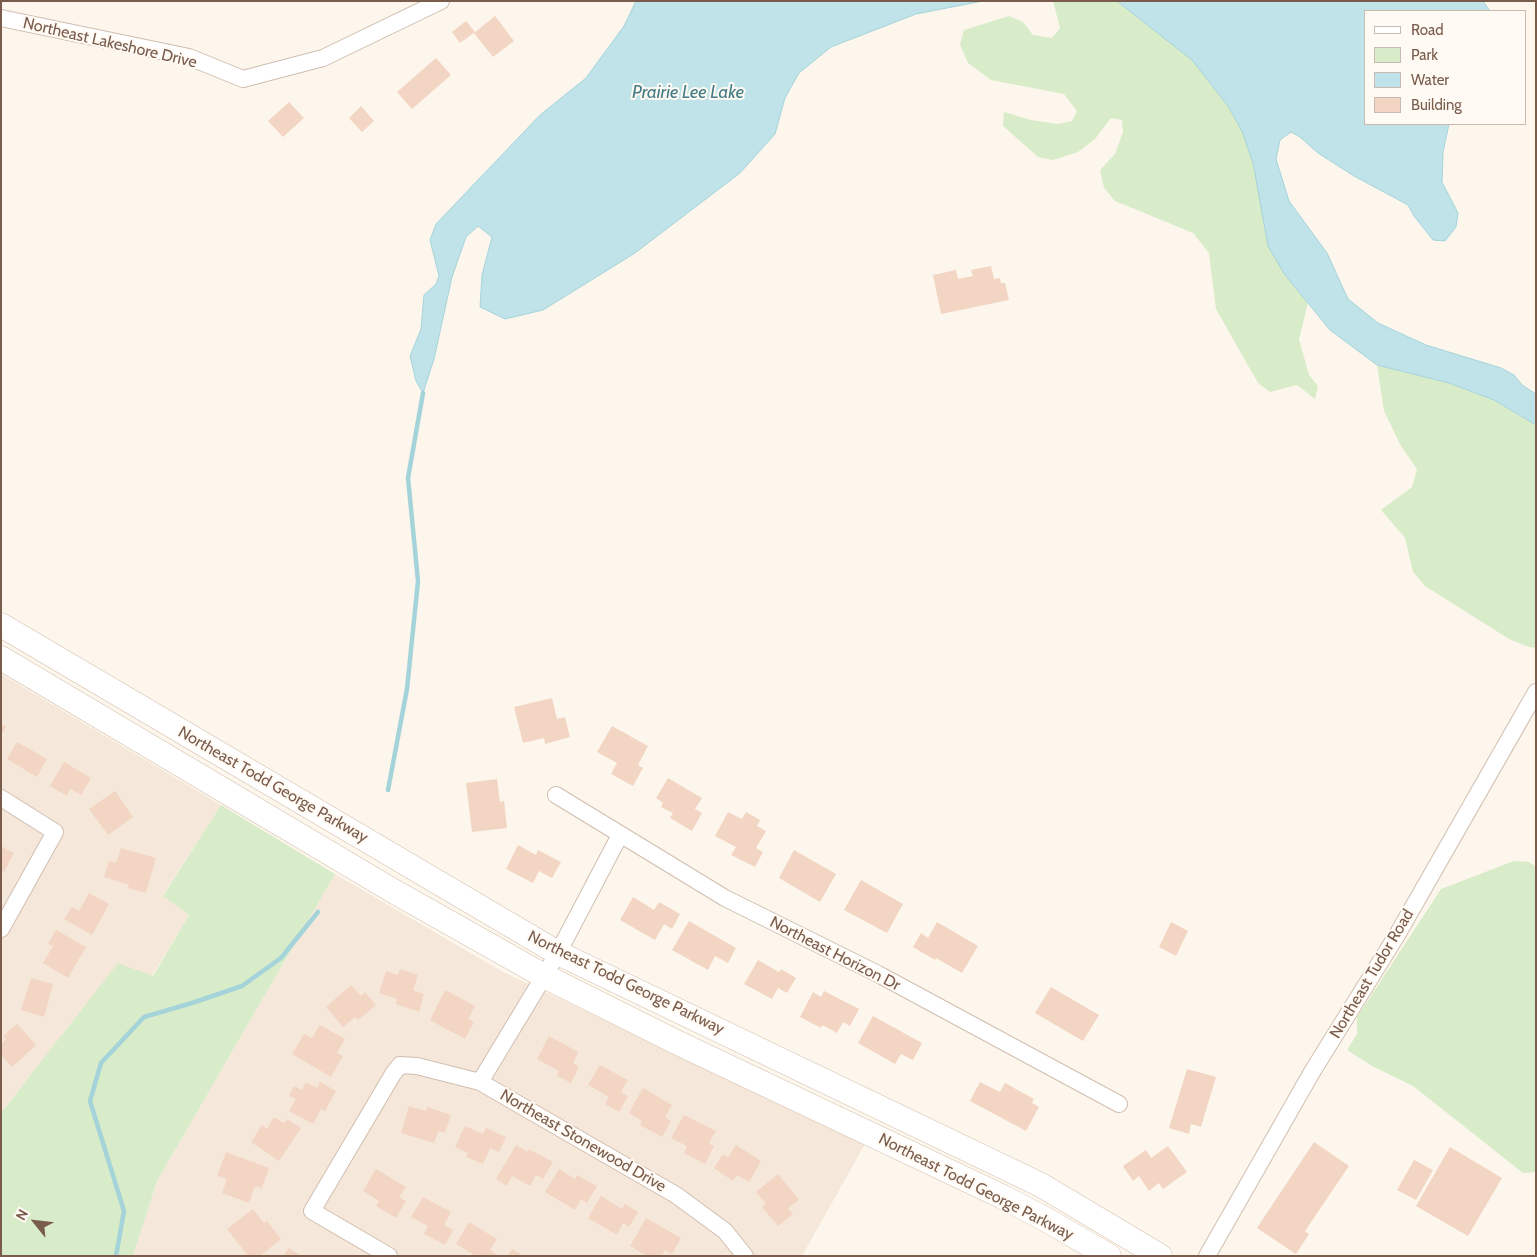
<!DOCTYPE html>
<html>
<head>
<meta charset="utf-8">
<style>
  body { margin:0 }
  #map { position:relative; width:1537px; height:1257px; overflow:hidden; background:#fdf6ec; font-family:Cabin,sans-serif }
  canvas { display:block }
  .frame { position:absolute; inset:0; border:2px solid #7a5c4d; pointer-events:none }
  .legend { position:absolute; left:1364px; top:10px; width:162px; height:115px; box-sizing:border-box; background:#fffaf3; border:1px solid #cabbb1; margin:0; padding:6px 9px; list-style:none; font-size:15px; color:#7a5c4d }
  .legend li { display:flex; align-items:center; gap:10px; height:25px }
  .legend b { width:25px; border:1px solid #cabbb1 }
  .north { position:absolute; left:10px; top:1197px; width:50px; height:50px; -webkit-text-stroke:4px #fffaf3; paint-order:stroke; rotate:299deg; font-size:14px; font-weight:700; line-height:20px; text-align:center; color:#7a5c4d }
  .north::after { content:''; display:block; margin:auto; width:18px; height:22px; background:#7a5c4d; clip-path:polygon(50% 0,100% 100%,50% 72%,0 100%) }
</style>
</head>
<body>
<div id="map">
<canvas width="1537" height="1257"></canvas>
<div class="frame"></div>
<ul class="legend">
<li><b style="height:6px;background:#fff"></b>Road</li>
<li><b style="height:14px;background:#d8ecc9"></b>Park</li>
<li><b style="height:14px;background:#bfe3e8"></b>Water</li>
<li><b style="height:14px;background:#f3d5c3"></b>Building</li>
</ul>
<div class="north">N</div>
</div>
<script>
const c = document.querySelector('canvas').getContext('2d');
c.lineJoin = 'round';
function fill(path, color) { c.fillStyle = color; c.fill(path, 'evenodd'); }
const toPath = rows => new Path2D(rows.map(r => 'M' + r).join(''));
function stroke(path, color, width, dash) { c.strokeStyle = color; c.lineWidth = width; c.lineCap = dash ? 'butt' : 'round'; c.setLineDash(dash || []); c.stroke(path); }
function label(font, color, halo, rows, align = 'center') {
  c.font = font + ' Cabin,sans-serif'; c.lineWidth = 4; c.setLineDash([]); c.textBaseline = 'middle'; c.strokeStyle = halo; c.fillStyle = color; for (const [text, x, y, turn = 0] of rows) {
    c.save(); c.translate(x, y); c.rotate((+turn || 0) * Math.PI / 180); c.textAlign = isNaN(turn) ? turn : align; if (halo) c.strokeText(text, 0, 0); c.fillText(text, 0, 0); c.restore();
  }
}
fill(toPath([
  [1,674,221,805,163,895,189,915,152,976,118,964,1,1113],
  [335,874,503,972,865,1144,802,1256,133,1256,157,1181]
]), '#f5e8da');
fill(toPath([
  [1053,1,1117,1,1192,59,1228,106,1242,131,1253,163,1259,193,1285,275,1308,303,1299,339,1309,375,1318,386,1315,399,1297,385,1270,392,1258,383,1216,309,1209,253,1193,233,1115,201,1104,188,1100,170,1115,154,1123,132,1122,120,1111,118,1095,139,1078,152,1053,160,1038,157,1003,126,1004,112,1031,120,1058,124,1072,121,1077,111,1064,94,991,80,968,63,960,45,964,30,1009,16,1023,22,1033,35,1052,38,1060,28],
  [1377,365,1449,383,1494,400,1536,425,1536,648,1529,647,1509,639,1425,586,1413,572,1405,538,1381,510,1412,487,1417,469,1401,446,1384,411],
  [221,805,335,874,157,1181,133,1256,1,1256,1,1113,118,963,153,976,189,915,163,896],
  [1514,861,1529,862,1536,867,1536,1172,1523,1173,1413,1086,1372,1066,1347,1050,1357,1034,1357,1017,1441,889]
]), '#d8ecc9');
const water = toPath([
  [636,1,983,1,916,14,831,47,799,73,785,98,775,134,740,173,635,253,543,310,505,319,480,307,482,275,492,237,478,226,466,237,452,277,434,359,423,393,416,381,410,356,421,329,424,295,436,284,439,276,430,240,436,224,540,115,586,78,624,26,636,1],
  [1117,1,1483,1,1490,11,1366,11,1366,124,1449,124,1443,152,1442,182,1458,213,1456,227,1445,241,1433,240,1414,216,1408,205,1354,176,1318,153,1300,137,1291,132,1280,140,1276,159,1289,201,1327,253,1348,299,1378,323,1426,345,1501,368,1514,375,1522,385,1536,394,1536,425,1494,400,1449,383,1377,365,1330,330,1285,275,1268,246,1253,163,1242,131,1228,106,1192,60,1117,1]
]);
fill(water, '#bfe3e8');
stroke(water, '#a5d3da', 1);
stroke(toPath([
  [388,790,407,689,418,581,408,478,423,393],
  [116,1256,124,1211,90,1101,101,1063,144,1017,192,1003,242,986,281,958,318,912]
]), '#a5d3da', 4.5);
fill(toPath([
  [495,16,514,41,493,57,474,33],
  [466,21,475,32,460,43,452,32],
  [436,58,451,75,412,109,397,92],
  [289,102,304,118,283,137,268,121],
  [361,106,374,121,362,132,349,118],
  [991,266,994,279,1000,278,1001,283,1005,283,1009,300,941,314,933,275,956,270,958,279,973,276,971,270],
  [552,698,557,719,565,717,570,737,545,744,544,738,523,743,514,707],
  [1,724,6,727,1,735],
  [612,726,648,746,638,765,643,768,633,786,611,774,617,763,597,752],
  [17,742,47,759,37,777,7,759],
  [64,762,91,778,81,795,70,789,67,796,50,786],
  [668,778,702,798,695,809,702,813,692,831,670,818,673,813,661,807,663,803,656,798],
  [497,779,500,802,504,801,507,828,472,832,466,783],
  [115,791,133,817,108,835,89,809],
  [728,812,742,819,746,812,760,820,757,826,766,831,756,848,763,852,755,867,731,855,736,847,715,836],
  [518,845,536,855,538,850,561,862,552,878,539,871,533,883,506,869],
  [1,846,14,853,4,872,1,870],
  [121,848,156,858,146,893,128,888,129,885,104,877,109,861,116,863],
  [794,850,836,874,820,902,779,878],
  [861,880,903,904,887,933,844,910],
  [89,893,109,904,92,935,64,919,72,907,79,911],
  [633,897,654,910,659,902,680,914,672,929,664,924,655,940,620,920],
  [689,921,736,948,728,963,715,956,708,970,672,950],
  [937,922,978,946,962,973,936,958,935,960,913,947,921,933,928,938],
  [1171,922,1188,931,1176,956,1159,947],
  [56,930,86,947,68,978,43,963,53,946,48,944],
  [758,960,779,972,781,969,796,978,787,993,778,988,772,999,744,984],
  [400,969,418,975,413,990,424,994,419,1012,396,1004,397,999,379,993,386,971,398,975],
  [31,978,53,984,44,1017,21,1010],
  [351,985,361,996,365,992,376,1005,358,1020,355,1017,343,1027,326,1007],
  [1051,987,1099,1015,1083,1041,1035,1013],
  [445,990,475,1006,468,1019,474,1022,465,1039,430,1020],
  [824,991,859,1009,850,1026,843,1022,837,1033,822,1025,821,1028,800,1017,813,992,821,997],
  [873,1016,922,1043,913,1060,901,1054,895,1064,858,1043],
  [17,1024,36,1045,12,1067,1,1055,1,1044,6,1039,3,1036],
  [320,1025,345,1039,337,1053,343,1056,331,1077,292,1054,304,1034,312,1038],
  [549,1036,578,1052,573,1063,579,1067,571,1083,557,1076,559,1071,537,1059],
  [600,1065,628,1080,621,1092,628,1096,619,1112,605,1104,609,1097,588,1085],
  [1187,1069,1216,1077,1201,1127,1191,1124,1189,1134,1169,1128],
  [306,1082,317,1088,320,1082,336,1091,325,1111,321,1109,313,1124,289,1111,296,1099,289,1096,294,1086,302,1090],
  [980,1082,1000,1092,1005,1083,1034,1099,1032,1103,1039,1107,1026,1131,970,1101],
  [643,1088,672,1105,665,1117,671,1121,662,1137,640,1125,642,1121,629,1113],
  [409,1106,426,1111,427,1107,451,1115,445,1133,438,1131,434,1143,401,1133],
  [684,1115,716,1131,709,1143,714,1146,705,1164,684,1153,687,1146,671,1138],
  [274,1117,284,1123,287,1119,301,1128,279,1161,251,1142,262,1125,267,1129],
  [465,1126,483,1134,486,1128,506,1137,499,1152,490,1148,483,1164,466,1157,468,1153,455,1147],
  [1314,1142,1349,1166,1305,1231,1309,1234,1296,1254,1257,1228],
  [516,1145,528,1152,529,1149,553,1162,543,1179,536,1175,530,1186,512,1176,507,1186,496,1179],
  [736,1145,761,1161,749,1182,737,1175,733,1181,714,1168,723,1154,728,1157],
  [1168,1146,1187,1172,1163,1189,1159,1183,1149,1191,1139,1176,1133,1181,1123,1166,1146,1150,1151,1158],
  [1450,1147,1502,1178,1468,1236,1416,1206],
  [226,1152,269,1168,262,1188,255,1186,249,1203,222,1193,227,1179,217,1176],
  [1414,1160,1433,1170,1416,1200,1397,1190],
  [376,1169,406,1187,399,1197,406,1201,396,1218,376,1206,379,1201,363,1191],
  [559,1169,575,1179,577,1175,597,1186,587,1203,581,1199,575,1210,545,1192],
  [778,1174,799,1200,788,1208,793,1214,778,1226,762,1207,766,1204,756,1192],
  [601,1196,622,1209,625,1204,638,1212,629,1227,623,1223,617,1235,588,1218],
  [423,1197,451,1212,444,1225,453,1230,445,1245,424,1234,428,1226,411,1217],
  [253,1209,264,1223,267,1221,281,1239,260,1256,248,1256,227,1229],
  [646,1218,681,1238,672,1254,665,1250,662,1256,647,1256,630,1246],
  [469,1222,497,1239,490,1250,499,1256,476,1256,456,1244],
  [288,1248,302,1256,284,1256],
  [512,1249,524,1256,508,1256]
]), '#f3d5c3');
const street = toPath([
  [1,18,189,57,243,79,323,58,441,1],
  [556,795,725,898,878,974,1119,1104],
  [1,798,55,832,1,929],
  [480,1082,558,953,620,835],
  [389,1256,312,1211,393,1074,400,1065,417,1066,480,1082,676,1195,725,1231,745,1256],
  [1207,1256,1312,1072,1397,935,1536,692]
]);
const secondary = toPath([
  [1,625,558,953,1041,1185,1160,1256],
  [1,658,395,892,544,976,676,1042,1003,1197,1045,1219,1109,1256]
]);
stroke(street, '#d1beb0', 18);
stroke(secondary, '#d6c0b0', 25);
stroke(street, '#fff', 16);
stroke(secondary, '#fff', 24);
label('16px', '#7a5c4d', '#fffaf3', [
  ["Northeast Lakeshore Drive",110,43,13],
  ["Northeast Todd George Parkway",273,785,30],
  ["Northeast Horizon Dr",835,954,27],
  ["Northeast Tudor Road",1372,974,-59],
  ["Northeast Todd George Parkway",626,983,26],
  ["Northeast Stonewood Drive",583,1141,30],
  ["Northeast Todd George Parkway",976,1187,27]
]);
label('italic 18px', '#437c86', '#fffaf3', [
  ["Prairie Lee Lake",688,93]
]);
</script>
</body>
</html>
